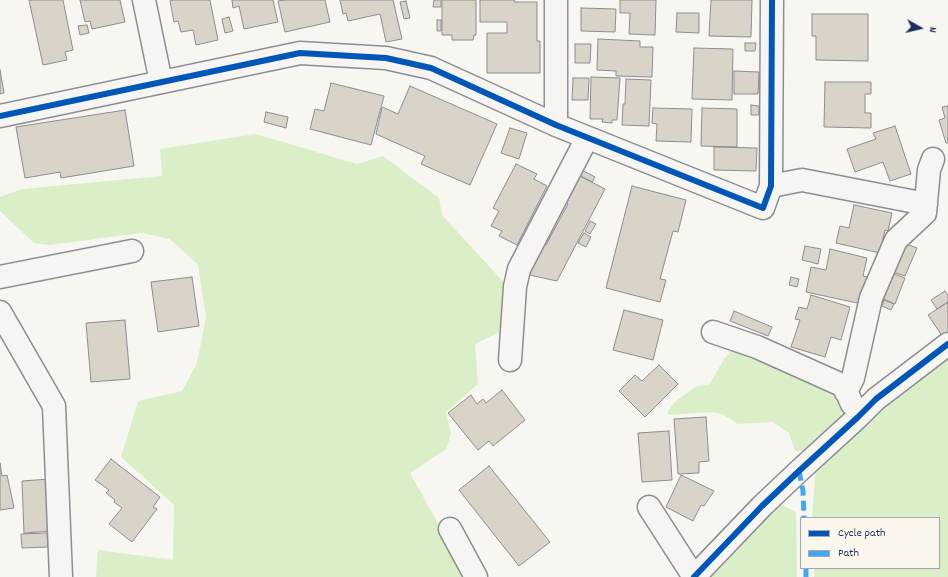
<!DOCTYPE html>
<html>
<head>
<meta charset="utf-8">
<style>
  body { margin:0 }
  #map { position:relative; width:948px; height:577px; overflow:hidden; background:#f8f6f0; font-family:Dekko,sans-serif }
  canvas { display:block }
  .legend { position:absolute; left:800px; top:517px; width:140px; height:52px; box-sizing:border-box; background:#fbf7ec; border:1px solid #a1a7b3; margin:0; padding:5px 7px; list-style:none; font-size:12px; color:#1b2f5e }
  .legend li { display:flex; align-items:center; gap:8px; height:20px }
  .legend b { width:20px; border:1px solid #a1a7b3 }
  .north { position:absolute; left:900px; top:8px; width:40px; height:40px; -webkit-text-stroke:3px #fbf7ec; paint-order:stroke; rotate:98deg; font-size:11px; font-weight:700; line-height:16px; text-align:center; color:#1b2f5e }
  .north::after { content:''; display:block; margin:auto; width:14px; height:18px; background:#1b2f5e; clip-path:polygon(50% 0,100% 100%,50% 72%,0 100%) }
</style>
</head>
<body>
<div id="map">
<canvas width="948" height="577"></canvas>
<ul class="legend">
<li><b style="height:5px;background:#0057b8"></b>Cycle path</li>
<li><b style="height:5px;background:#3fa9f5"></b>Path</li>
</ul>
<div class="north">N</div>
</div>
<script>
const c = document.querySelector('canvas').getContext('2d');
c.lineJoin = 'round';
function fill(path, color) { c.fillStyle = color; c.fill(path, 'evenodd'); }
const toPath = rows => new Path2D(rows.map(r => 'M' + r).join(''));
function stroke(path, color, width, dash) { c.strokeStyle = color; c.lineWidth = width; c.lineCap = dash ? 'butt' : 'round'; c.setLineDash(dash || []); c.stroke(path); }
fill(toPath([
  [256,134,357,164,383,156,439,198,442,215,509,288,506,329,475,344,478,384,446,412,451,434,446,449,410,473,468,577,96,577,98,550,173,560,174,505,121,457,138,401,182,391,197,363,206,317,198,265,170,239,141,233,49,245,34,243,0,211,0,197,22,189,162,176,160,149],
  [733,349,835,389,844,409,841,416,805,451,795,451,789,433,773,422,738,424,722,414,713,412,669,415,667,412,676,401,697,386,709,385,724,359],
  [948,356,948,577,814,577,814,568,939,568,939,518,812,518,816,465,882,405],
  [776,502,796,512,797,577,710,577]
]), '#daefc7');
const building = toPath([
  [29,0,63,0,73,50,65,52,67,60,43,65,29,0],
  [80,0,120,0,125,22,92,29,90,21,85,22,80,0],
  [173,0,210,0,218,40,196,45,193,30,181,32,178,21,174,22,170,1,173,0],
  [232,0,273,0,278,22,244,29,239,6,233,8,232,0],
  [285,0,325,0,330,22,285,32,278,1,285,0],
  [340,0,393,0,402,39,386,42,380,14,348,21,346,13,343,14,340,0],
  [434,0,441,0,441,7,433,7,434,0],
  [442,0,476,0,476,35,474,35,473,40,452,40,452,35,442,35,442,0],
  [480,0,515,0,514,2,537,2,537,41,540,41,540,73,487,73,487,33,507,33,507,22,480,22,480,0],
  [620,0,656,0,655,35,629,34,630,13,620,13,620,0],
  [711,0,752,0,751,37,709,36,711,0],
  [406,1,410,18,404,19,400,2,406,1],
  [581,8,616,9,615,32,581,31,581,8],
  [677,13,699,13,699,33,676,32,677,13],
  [812,14,868,14,868,61,816,60,816,36,812,36,812,14],
  [229,17,233,31,225,33,222,19,229,17],
  [437,20,441,20,441,31,437,31,437,20],
  [87,25,89,33,80,35,78,26,87,25],
  [598,39,640,41,640,47,653,47,652,77,616,76,616,71,597,70,598,39],
  [745,43,756,43,755,51,745,51,745,43],
  [575,44,591,44,590,63,575,63,575,44],
  [694,48,733,49,732,100,692,99,694,48],
  [0,70,4,93,0,94,0,70],
  [734,71,759,72,758,94,734,94,734,71],
  [591,77,620,78,617,120,612,120,612,123,602,122,603,119,590,119,591,77],
  [573,78,589,78,588,100,572,100,573,78],
  [626,79,651,80,649,126,622,125,623,104,625,104,626,79],
  [825,82,871,82,871,94,865,94,865,113,871,113,871,128,824,127,825,82],
  [331,83,384,96,371,145,310,129,315,109,324,111,331,83],
  [410,86,497,124,470,185,421,164,425,156,376,134,382,107,398,114,410,86],
  [751,105,759,106,759,115,751,115,751,105],
  [948,106,948,143,946,143,939,120,945,118,942,107,948,106],
  [653,108,692,109,691,142,656,141,657,124,652,123,653,108],
  [702,108,737,109,737,147,701,146,702,108],
  [125,110,134,166,61,178,60,172,25,178,16,127,125,110],
  [266,112,288,117,286,128,264,122,266,112],
  [895,126,911,174,890,181,883,162,855,172,847,149,876,139,873,133,895,126],
  [510,128,527,133,519,159,501,153,510,128],
  [714,147,757,148,756,171,714,170,714,147],
  [516,164,537,174,534,179,547,186,517,245,499,236,502,231,491,226,499,211,493,208,516,164],
  [580,169,595,177,592,182,577,174,580,169],
  [578,175,605,189,557,281,525,274,541,243,546,245,568,204,563,202,578,175],
  [632,186,686,200,678,232,673,231,660,279,666,280,660,302,606,288,632,186],
  [854,205,892,213,888,231,885,230,880,253,836,243,840,226,849,228,854,205],
  [590,221,596,224,590,234,585,231,590,221],
  [584,233,591,237,586,247,578,243,584,233],
  [901,242,917,248,905,276,890,271,901,242],
  [805,246,821,249,818,264,802,260,805,246],
  [830,249,867,258,863,276,867,277,862,304,806,292,811,267,826,270,830,249],
  [889,272,905,278,895,304,879,297,889,272],
  [192,277,199,326,158,332,151,282,192,277],
  [791,277,799,279,797,287,789,285,791,277],
  [945,291,948,295,948,302,937,309,931,300,945,291],
  [811,295,850,307,841,340,831,337,825,357,791,347,800,320,795,319,799,307,807,309,811,295],
  [884,300,894,304,891,310,882,306,884,300],
  [948,302,948,333,943,337,928,315,948,302],
  [624,310,663,320,653,360,613,350,624,310],
  [734,311,772,327,768,336,730,321,734,311],
  [125,320,130,379,91,382,86,323,125,320],
  [659,365,678,384,645,417,619,391,635,375,642,381,659,365],
  [502,390,525,420,493,446,489,441,478,450,448,413,471,395,477,404,483,399,486,403,502,390],
  [706,417,709,461,699,462,699,473,678,474,674,419,706,417],
  [669,431,672,480,642,482,638,433,669,431],
  [111,459,160,497,153,507,157,509,132,542,109,524,122,508,114,502,115,500,106,493,109,490,95,480,111,459],
  [0,463,2,476,7,475,14,508,0,510,0,463],
  [489,466,550,542,519,566,459,490,489,466],
  [681,475,714,491,704,506,701,505,693,521,666,507,681,475],
  [50,479,52,531,24,533,22,481,50,479],
  [47,533,48,547,22,548,21,534,47,533]
]);
fill(building, '#dad4c8');
stroke(building, '#8b8e94', 1);
const minor = toPath([
  [144,0,161,82],
  [556,0,556,125],
  [0,116,300,53,386,58,431,68,556,125,763,208,771,186,772,0],
  [771,186,802,180,926,204],
  [0,277,132,251],
  [0,312,54,406,61,577],
  [713,332,757,347,844,386,852,404],
  [510,360,515,287,519,269,587,138],
  [846,392,853,378,871,298,896,240,925,213,929,170,933,159],
  [649,507,694,577],
  [450,529,476,577],
  [694,577,762,506,799,471,858,417,876,399,948,344]
]);
stroke(minor, '#8b8e94', 25);
stroke(minor, '#f6f5f1', 22);
stroke(toPath([
  [799,471,803,491,804,518],
  [806,568,806,577]
]), '#3fa9f5', 5, [10, 5]);
stroke(toPath([
  [0,116,300,53,386,58,431,68,556,125,763,208,771,186,772,0],
  [694,577,762,506,799,471,858,417,876,399,948,344]
]), '#0057b8', 6);
</script>
</body>
</html>
